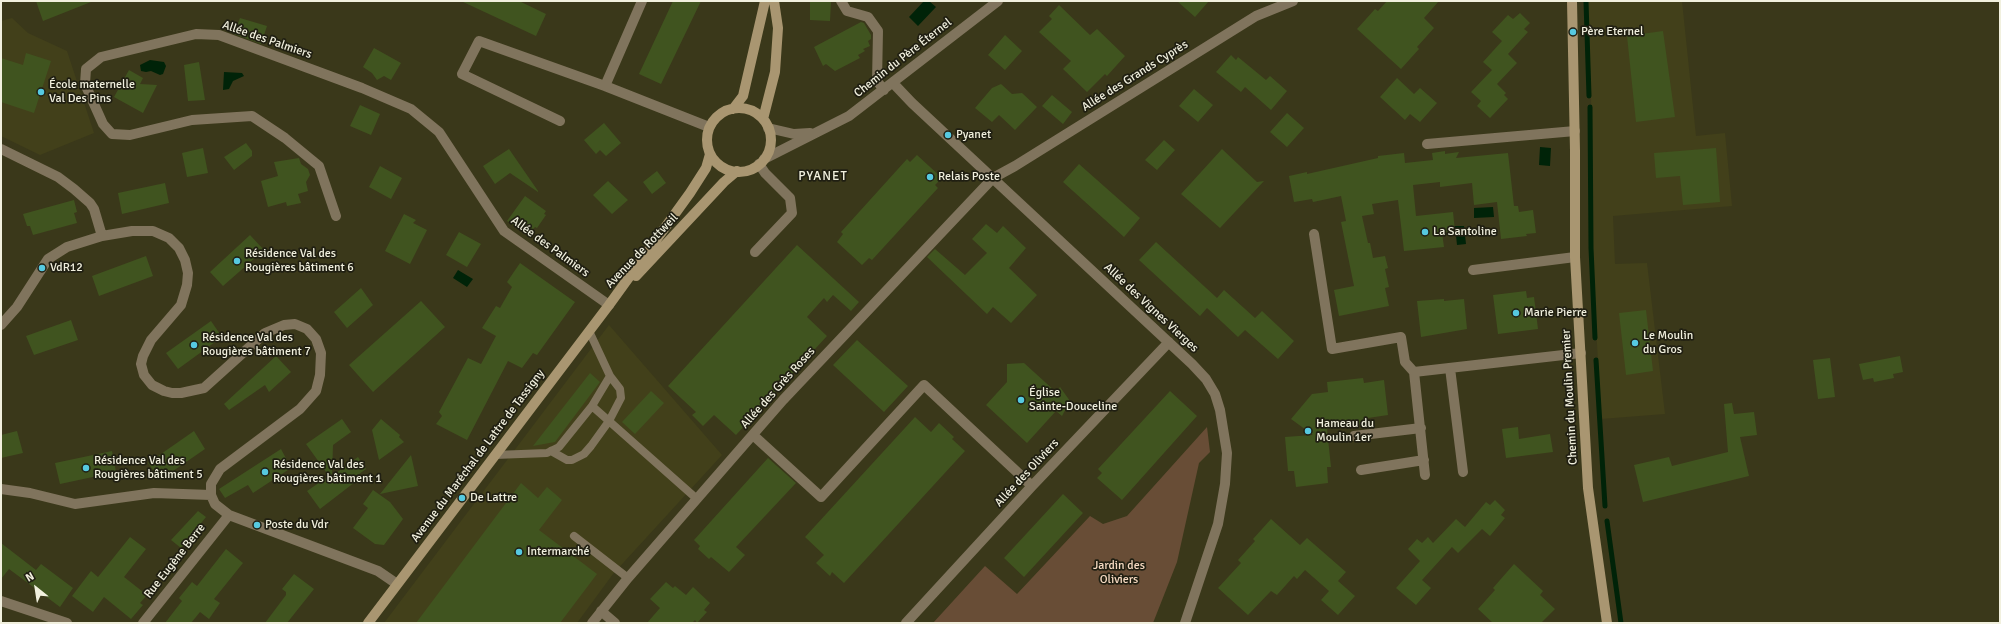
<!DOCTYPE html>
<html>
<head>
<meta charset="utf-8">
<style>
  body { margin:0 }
  #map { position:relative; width:2001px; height:624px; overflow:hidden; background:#3a381a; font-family:Signika,sans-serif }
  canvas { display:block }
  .frame { position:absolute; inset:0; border:2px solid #f1f0de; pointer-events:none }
  .north { position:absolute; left:16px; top:568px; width:40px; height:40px; -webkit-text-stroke:3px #201f12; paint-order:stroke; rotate:330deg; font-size:11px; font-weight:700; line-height:16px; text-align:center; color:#f1f0de }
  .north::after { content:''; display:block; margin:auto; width:14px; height:18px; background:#f1f0de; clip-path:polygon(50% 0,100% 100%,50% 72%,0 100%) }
</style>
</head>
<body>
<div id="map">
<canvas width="2001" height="624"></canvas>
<div class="frame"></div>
<div class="north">N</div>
</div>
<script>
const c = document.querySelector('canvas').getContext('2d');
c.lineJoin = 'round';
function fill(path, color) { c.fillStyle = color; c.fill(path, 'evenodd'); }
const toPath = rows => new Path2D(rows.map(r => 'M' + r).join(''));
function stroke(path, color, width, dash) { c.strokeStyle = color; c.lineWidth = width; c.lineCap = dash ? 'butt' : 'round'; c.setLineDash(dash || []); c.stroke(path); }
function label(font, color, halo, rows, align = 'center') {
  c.font = font + ' Signika,sans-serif'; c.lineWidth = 3.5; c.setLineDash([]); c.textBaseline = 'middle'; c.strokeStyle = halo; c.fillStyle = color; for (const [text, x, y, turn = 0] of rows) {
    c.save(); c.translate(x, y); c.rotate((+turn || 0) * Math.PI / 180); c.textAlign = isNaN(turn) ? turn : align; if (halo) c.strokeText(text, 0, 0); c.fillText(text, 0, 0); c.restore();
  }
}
fill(toPath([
  [1587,1,1682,1,1696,136,1725,133,1732,206,1613,216,1615,264,1647,263,1665,414,1601,419,1592,250,1591,90],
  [12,18,28,33,67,51,94,133,40,155,1,136,1,21],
  [609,325,722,455,613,574,577,623,384,623]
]), '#42401a');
fill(toPath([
  [1207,427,1210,452,1199,463,1177,562,1153,623,933,623,985,566,1017,594,1090,516,1103,524,1127,516]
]), '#684d36');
fill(toPath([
  [924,1,929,1,936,7,918,26,909,17],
  [150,60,164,62,166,66,163,74,160,75,151,71,146,72,141,71,140,65],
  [224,72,242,73,244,76,233,81,229,89,223,90],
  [1540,147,1551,148,1550,166,1539,165],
  [1493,207,1494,217,1474,218,1474,208],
  [1455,226,1464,226,1466,244,1457,245],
  [458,270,473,279,467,287,453,278]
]), '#002308');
stroke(toPath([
  [1586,1,1589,96],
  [1590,107,1591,248,1595,338],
  [1596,360,1605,506],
  [1607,521,1621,623]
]), '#002308', 5);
fill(toPath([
  [36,1,91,1,91,2,43,21],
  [461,1,519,1,546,14,536,36],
  [673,1,701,1,661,84,639,74],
  [810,1,831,1,830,21,810,20],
  [1177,1,1209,1,1195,17],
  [1387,1,1439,1,1424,18,1434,28,1417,47,1419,49,1401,69,1357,29,1375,9,1378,11],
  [1059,5,1090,35,1097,29,1125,56,1107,76,1105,74,1087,92,1063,69,1071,61,1039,32,1052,19,1049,16],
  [1520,13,1530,23,1524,29,1528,32,1508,54,1517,63,1497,84,1506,93,1504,95,1508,99,1490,118,1477,106,1481,101,1471,92,1492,70,1483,62,1502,41,1492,32,1508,15,1513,19],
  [240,18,267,26,261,44,234,34],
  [861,22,864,23,871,35,871,39,868,41,870,46,863,49,865,51,858,55,860,58,835,71,826,64,823,66,814,47],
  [1663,31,1675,117,1636,122,1627,36],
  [1005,35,1022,51,1005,70,988,55],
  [374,48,401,63,391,80,384,76,377,80,372,73,363,67],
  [26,53,51,61,34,113,1,102,1,58,23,65],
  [1231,55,1236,60,1238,57,1266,80,1270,76,1287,91,1271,110,1245,87,1241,92,1216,72],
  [199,62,205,100,188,101,184,65],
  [129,70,143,78,140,84,157,85,143,113,114,97],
  [1397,78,1414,94,1420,88,1437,103,1420,122,1410,114,1405,120,1380,97],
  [1001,84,1012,94,1022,93,1037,107,1015,130,999,115,992,122,975,108,992,88],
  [1194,89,1213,105,1198,122,1179,106],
  [1052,95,1072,112,1063,124,1042,106],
  [360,105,380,114,371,135,350,126],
  [1287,113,1304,128,1287,147,1270,132],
  [604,123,621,143,606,156,600,150,596,154,584,140],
  [1164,140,1175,150,1157,170,1145,160],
  [246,143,252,151,252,156,234,170,224,157],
  [203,148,208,173,187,177,182,153],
  [1716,148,1720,202,1683,205,1680,176,1656,178,1654,153],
  [509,149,538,191,538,192,510,173,495,184,483,166],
  [1222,149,1257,182,1264,181,1220,228,1181,194],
  [1445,151,1445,154,1459,152,1456,158,1508,153,1514,206,1518,206,1519,212,1533,210,1536,233,1526,234,1527,236,1501,239,1497,202,1474,205,1472,183,1440,187,1440,182,1413,185,1416,216,1453,212,1455,231,1442,233,1444,247,1404,251,1398,200,1372,204,1374,214,1362,216,1368,243,1370,243,1373,258,1385,256,1388,268,1385,269,1389,287,1385,288,1389,306,1339,316,1334,290,1354,286,1341,222,1346,221,1341,196,1313,202,1312,199,1294,202,1289,176,1307,172,1307,174,1378,158,1378,156,1404,153,1405,163,1433,160,1432,153],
  [917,155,942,178,935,185,938,188,872,260,869,258,862,265,837,242,843,234,841,232,907,159,910,162],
  [299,158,301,164,308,169,310,175,306,182,308,191,298,194,301,203,287,206,286,202,268,207,261,181,278,176,274,162],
  [1079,164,1140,218,1124,237,1063,182],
  [380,166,402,178,391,199,369,187],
  [657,171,666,183,652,194,643,182],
  [608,181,628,200,612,214,593,195],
  [165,183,169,203,122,214,118,193],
  [525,196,546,211,544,214,546,215,537,228,535,227,531,231,524,227,522,230,507,221],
  [74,200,77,212,74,213,77,223,33,235,30,226,27,226,23,214],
  [404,214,416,220,413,223,427,230,410,264,385,251],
  [986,224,997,233,1003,226,1026,248,1009,268,1037,295,1011,323,993,307,987,314,927,257,935,249,965,275,987,253,972,239],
  [459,232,481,244,467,267,446,255],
  [250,235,264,250,223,286,210,272],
  [1156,242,1217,298,1224,290,1255,318,1262,311,1294,341,1278,359,1245,330,1238,337,1207,308,1200,316,1139,260],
  [797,245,859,302,851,311,833,295,827,302,824,298,807,317,827,336,736,435,714,415,703,426,692,415,696,412,668,386],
  [146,256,153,276,99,296,92,276],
  [520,263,575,302,537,355,533,353,522,368,508,361,467,440,436,424,442,416,439,412,468,358,481,364,496,336,482,328,496,306,500,308,512,287,507,282],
  [361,288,373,305,347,328,334,312],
  [1526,291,1527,298,1534,297,1538,329,1498,334,1493,295],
  [1444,299,1444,301,1464,299,1467,329,1421,337,1417,301],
  [421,301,445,327,373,392,349,365],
  [1646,310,1653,371,1626,375,1619,313],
  [71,320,78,340,34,355,26,336],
  [211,321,222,337,178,369,166,353],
  [857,340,908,386,884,412,833,365],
  [276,356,291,372,269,392,265,385,229,410,224,404],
  [1900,356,1903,372,1893,374,1894,378,1874,382,1873,378,1863,380,1859,364],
  [1830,358,1835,397,1818,399,1813,360],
  [1024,363,1056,392,1060,387,1070,401,1062,416,1056,411,1027,443,986,405,1007,382,1007,364],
  [590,373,600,382,555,442,533,446],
  [1363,378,1364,383,1384,380,1388,415,1368,418,1369,423,1327,429,1331,467,1327,467,1328,483,1296,487,1294,471,1288,471,1285,437,1313,435,1291,419,1312,394,1328,392,1327,382],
  [651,391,664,403,635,434,622,422],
  [1170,391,1197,416,1122,500,1097,478,1102,473,1098,469],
  [1732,403,1734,414,1754,412,1757,435,1740,437,1749,476,1643,502,1634,465,1669,457,1672,466,1728,452,1724,404],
  [915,417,931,432,939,423,954,437,952,439,965,451,844,583,832,572,830,576,816,563,824,555,805,537],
  [342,419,351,432,333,445,332,476,358,457,366,469,355,477,359,479,320,509,307,491,329,476,306,444],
  [381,419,400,435,399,437,404,442,379,460,372,430],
  [1518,427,1519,439,1550,434,1553,452,1506,458,1502,429],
  [17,431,23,453,1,458,1,435],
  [194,431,205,449,160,480,148,463],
  [281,449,291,468,253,493,248,485,225,498,219,489],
  [112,451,116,472,60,484,55,463],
  [411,455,418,486,380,494],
  [768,458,796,483,736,547,745,555,729,572,711,557,709,559,698,549,700,546,694,540],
  [521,483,538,498,547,487,562,500,539,530,597,574,560,623,416,623],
  [373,490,390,502,403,519,384,545,375,544,353,528,368,508,363,504],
  [1063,494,1083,513,1024,577,1004,558],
  [1495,500,1505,510,1501,515,1505,518,1490,536,1482,529,1458,553,1452,547,1422,580,1431,588,1416,605,1396,588,1420,561,1408,549,1417,539,1422,543,1428,537,1433,543,1456,519,1465,527,1486,502,1490,505],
  [198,511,206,517,181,548,171,540],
  [1271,519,1300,545,1307,538,1346,572,1338,581,1355,596,1338,615,1321,600,1329,591,1305,570,1297,579,1294,576,1277,595,1271,591,1248,615,1218,588,1241,563,1238,560,1255,541,1253,539],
  [130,537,146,549,124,577,147,595,140,603,143,605,131,619,104,597,93,612,72,596,91,571,98,577],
  [1,543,36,570,41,564,73,588,60,607,9,569,1,579],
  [226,549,243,563,214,599,220,603,209,619,200,612,191,623,165,623,182,601,179,598,192,582,197,586],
  [1514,564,1543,591,1540,595,1555,609,1541,623,1493,623,1478,609,1495,590,1493,588],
  [294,574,314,589,287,623,265,623,286,595,286,592,282,589],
  [666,582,673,588,675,586,686,595,693,587,710,603,704,610,707,612,697,623,695,620,692,623,647,623,660,608,650,599]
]), '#40541f');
stroke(toPath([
  [592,406,697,499],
  [551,451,567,460,572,460,584,454,591,446,609,421,621,398,620,389,610,376],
  [495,455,547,453,559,447,592,406,610,376,589,331],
  [574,536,628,578]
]), '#80745d', 8);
stroke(toPath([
  [841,1,847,11,868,17,878,31,877,81,884,90],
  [893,83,912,103,1192,364,1206,379,1215,394,1220,410,1227,453,1225,484,1218,524,1185,623],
  [605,86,642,1],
  [560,121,462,74,479,41,605,86,709,127],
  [768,128,794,134,810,133],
  [1427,144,1575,131],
  [1,149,58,177,74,189,90,203,94,209,102,236],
  [764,159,849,116,998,1],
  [336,216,319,166,285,138,252,116,192,120,130,135,112,134,103,124,85,84,86,69,101,57,196,34,219,35,362,88,411,109,439,132,504,231,609,305],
  [1314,234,1332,349,1401,337,1405,362,1414,372,1581,353],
  [755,252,792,213,790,198,765,173,759,164],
  [1473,270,1575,257],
  [1,325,17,307,48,259,67,247,102,236,132,231,153,231,169,238,179,248,185,260,188,273,187,285,181,305,151,340,143,356,141,364,144,375,152,385,164,391,172,393,181,393,204,388,265,333,284,325,295,324,307,329,316,339,321,353,320,375,316,391,300,409,220,469,211,484,211,495,215,504,229,515,378,571,397,584],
  [1450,368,1463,472],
  [1414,372,1425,475],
  [753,435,821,497,924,385,1032,486],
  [1354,436,1421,428],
  [1361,470,1424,460],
  [1,489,30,493,75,504,154,493,211,495],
  [1,601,67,623],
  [601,611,615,623],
  [143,623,229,515],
  [592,623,628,578,783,400,993,178,1015,166,1256,16,1293,1],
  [906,623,1032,486,1169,342]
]), '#80745d', 10);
stroke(toPath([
  [1572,1,1575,151,1575,257,1588,488,1607,623],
  '707 140a32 32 0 1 1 64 0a32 32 0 1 1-64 0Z',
  [733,109,743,96,765,1],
  [763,119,775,72,778,28,774,1],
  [636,276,724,182,737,171],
  [368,623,609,305,690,193,706,168,710,154]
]), '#a99671', 10);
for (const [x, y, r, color] of [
  [1573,32,4,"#56c9e0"],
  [41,92,4,"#56c9e0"],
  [948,135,4,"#56c9e0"],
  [930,177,4,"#56c9e0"],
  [1425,232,4,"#56c9e0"],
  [237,261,4,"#56c9e0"],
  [42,268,4,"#56c9e0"],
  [1516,313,4,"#56c9e0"],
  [1635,343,4,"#56c9e0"],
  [194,345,4,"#56c9e0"],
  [1021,400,4,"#56c9e0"],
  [1308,431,4,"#56c9e0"],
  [86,468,4,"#56c9e0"],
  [265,472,4,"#56c9e0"],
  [462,498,4,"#56c9e0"],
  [257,525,4,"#56c9e0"],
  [519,552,4,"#56c9e0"]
]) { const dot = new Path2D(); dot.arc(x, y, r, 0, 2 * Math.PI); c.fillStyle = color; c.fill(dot); stroke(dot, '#201f12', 1.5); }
label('12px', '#f1f0de', '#201f12', [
  ["Père Eternel",1581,32],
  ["École maternelle",49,85],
  ["Val Des Pins",49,99],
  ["Pyanet",956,135],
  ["Relais Poste",938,177],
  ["La Santoline",1433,232],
  ["Résidence Val des",245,254],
  ["Rougières bâtiment 6",245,268],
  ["VdR12",50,268],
  ["Marie Pierre",1524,313],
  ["Le Moulin",1643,336],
  ["du Gros",1643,350],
  ["Résidence Val des",202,338],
  ["Rougières bâtiment 7",202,352],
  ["Église",1029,393],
  ["Sainte-Douceline",1029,407],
  ["Hameau du",1316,424],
  ["Moulin 1er",1316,438],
  ["Résidence Val des",94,461],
  ["Rougières bâtiment 5",94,475],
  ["Résidence Val des",273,465],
  ["Rougières bâtiment 1",273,479],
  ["De Lattre",470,498],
  ["Poste du Vdr",265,525],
  ["Intermarché",527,552]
], 'left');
label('12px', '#f1f0de', '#201f12', [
  ["Allée des Palmiers",267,40,19],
  ["Chemin du Père Éternel",903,58,-38],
  ["Allée des Grands Cyprès",1135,76,-32],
  ["Allée des Palmiers",550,247,36],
  ["Avenue de Rottweil",642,251,-46],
  ["Allée des Vignes Vierges",1151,308,43],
  ["Allée des Grès Roses",778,388,-48],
  ["Chemin du Moulin Premier",1570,397,-93],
  ["Avenue du Maréchal de Lattre de Tassigny",478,456,-53],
  ["Allée des Oliviers",1027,473,-47],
  ["Rue Eugène Berre",175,561,-52]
]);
label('12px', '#f6dac2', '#201f12', [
  ["Jardin des",1119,566],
  ["Oliviers",1119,580]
]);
c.letterSpacing = '1px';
label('13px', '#f1f0de', '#201f12', [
  ["PYANET",823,177]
]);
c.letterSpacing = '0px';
</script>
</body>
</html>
